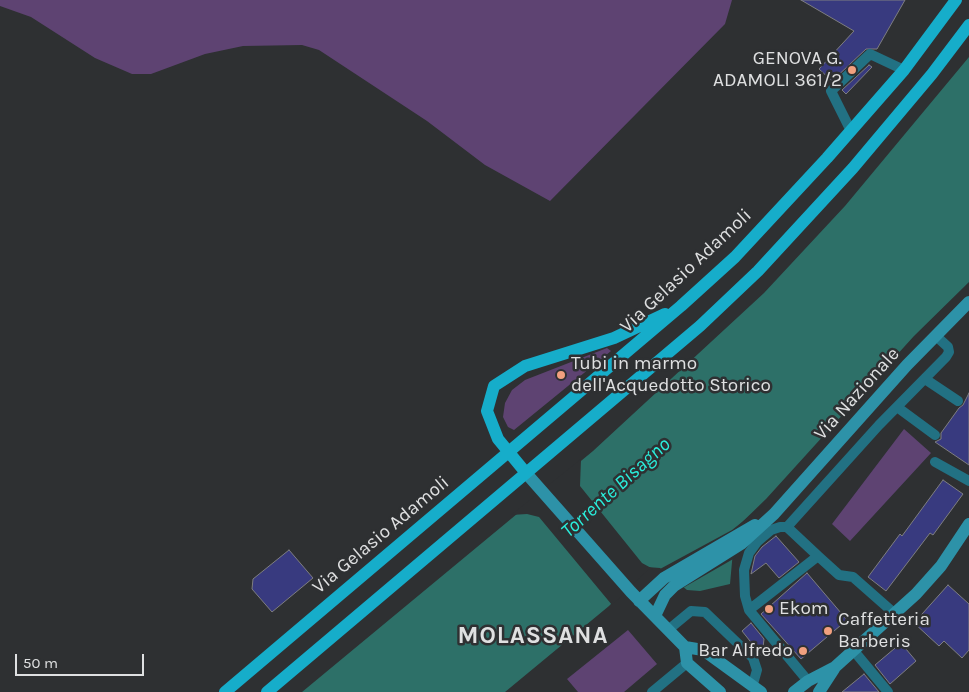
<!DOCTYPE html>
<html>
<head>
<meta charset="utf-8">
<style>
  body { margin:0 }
  #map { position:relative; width:969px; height:692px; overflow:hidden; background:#2e3032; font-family:Karla,sans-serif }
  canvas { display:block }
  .scale { position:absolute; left:15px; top:654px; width:129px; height:22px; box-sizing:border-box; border:2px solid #dfe0e1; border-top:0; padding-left:6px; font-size:15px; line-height:18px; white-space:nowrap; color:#dfe0e1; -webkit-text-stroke:4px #2e3032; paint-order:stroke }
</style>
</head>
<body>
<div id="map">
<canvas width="969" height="692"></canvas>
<div class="scale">50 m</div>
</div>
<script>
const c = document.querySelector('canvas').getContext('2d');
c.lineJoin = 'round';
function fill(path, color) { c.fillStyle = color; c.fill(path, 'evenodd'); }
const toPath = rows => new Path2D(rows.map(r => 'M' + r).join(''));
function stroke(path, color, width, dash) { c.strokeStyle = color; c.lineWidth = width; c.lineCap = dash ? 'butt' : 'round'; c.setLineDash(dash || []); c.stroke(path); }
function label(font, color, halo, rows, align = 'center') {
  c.font = font + ' Karla,sans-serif'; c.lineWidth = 5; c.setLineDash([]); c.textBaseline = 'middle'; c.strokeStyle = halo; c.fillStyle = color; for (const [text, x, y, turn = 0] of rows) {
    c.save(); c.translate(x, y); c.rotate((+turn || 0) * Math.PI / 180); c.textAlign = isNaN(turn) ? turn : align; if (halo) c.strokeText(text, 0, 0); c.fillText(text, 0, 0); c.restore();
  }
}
fill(toPath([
  [0,0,732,0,725,24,550,201,485,165,427,121,319,50,302,45,243,46,205,54,151,74,132,74,95,58,31,17,0,6],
  [607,348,611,351,514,430,508,427,503,417,505,403,512,390,525,380],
  [904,429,931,453,850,541,832,524],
  [628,630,657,664,624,692,578,692,567,679]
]), '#5e4372');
fill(toPath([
  [969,57,969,282,914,336,766,499,735,529,730,584,700,591,687,590,660,568,647,567,609,606,505,692,302,692,593,451,764,293,845,206]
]), '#2d7068');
fill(toPath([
  [581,459,580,486,642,563,653,569,648,570,612,605,539,517,527,514,511,515],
  [766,503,738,530,735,558,681,589,660,569,732,530]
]), '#2e3032');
const building = toPath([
  [801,0,905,0,877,49,866,49,832,81,819,69,854,31,801,0],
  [869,65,872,67,846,94,842,90,869,65],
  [969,393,969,465,935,442,941,439,941,433,959,408,963,405,969,393],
  [943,480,963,494,933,535,930,533,886,591,868,577,900,534,902,536,943,480],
  [776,536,799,562,779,578,766,563,751,574,755,556,762,547,776,536],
  [289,550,313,578,272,612,252,589,253,579,289,550],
  [807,573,847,620,801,659,761,614,807,573],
  [948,585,969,604,969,650,962,658,944,641,939,646,914,623,948,585],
  [751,623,764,639,762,656,742,631,751,623],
  [901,643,916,661,890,684,875,665,901,643],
  [864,674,879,692,842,692,864,674]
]);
fill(building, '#383a7f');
stroke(building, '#7e7e81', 1);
stroke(toPath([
  [851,131,831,91,870,54,904,70],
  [925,379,958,401],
  [897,407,935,435],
  [935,462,969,481],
  [818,556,787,527,879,425,946,357,949,352,948,347,936,336],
  [749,610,745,596,744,570,749,553,757,542,771,530,780,527,787,527],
  [668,630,691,611,705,612,753,658,757,670,753,684],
  [854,651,888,692],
  [808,681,749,610,818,556,839,575,853,577,895,614],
  [652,692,687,663]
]), '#227183', 10);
stroke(toPath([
  [526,473,631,592,685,647,703,650,761,692],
  [639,601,664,578,755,525],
  [655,616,665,595,674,586,741,544,774,514,907,365,969,302],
  [685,647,687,663,720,692],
  [794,692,808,681,835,667,916,594,941,566,969,524],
  [819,692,834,669]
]), '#2d92a8', 12);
stroke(toPath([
  [526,473,498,439,487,411,494,386,525,366,614,338,665,314],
  [225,692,681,306,735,257,827,158,904,70,956,0],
  [267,692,700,326,758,271,853,168,932,74,969,25]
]), '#16adca', 12);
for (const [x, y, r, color] of [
  [852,70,5,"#f2a07f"],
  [561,375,5,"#f2a07f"],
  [769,609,5,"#f2a07f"],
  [828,631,5,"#f2a07f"],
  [803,651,5,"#f2a07f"]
]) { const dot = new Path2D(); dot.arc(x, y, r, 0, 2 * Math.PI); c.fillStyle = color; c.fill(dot); stroke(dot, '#2e3032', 2); }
label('19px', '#dfe0e1', '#2e3032', [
  ["GENOVA G.",842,59,"right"],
  ["ADAMOLI 361/2",842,81,"right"],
  ["Tubi in marmo",571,364],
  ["dell'Acquedotto Storico",571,386],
  ["Ekom",779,609],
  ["Caffetteria",838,620],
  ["Barberis",838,642],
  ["Bar Alfredo",793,651,"right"]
], 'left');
label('19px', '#dfe0e1', '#2e3032', [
  ["Via Gelasio Adamoli",686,271,-43],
  ["Via Nazionale",857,394,-48],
  ["Via Gelasio Adamoli",381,535,-40]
]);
label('italic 20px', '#2aeedc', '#2e3032', [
  ["Torrente Bisagno",616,488,-42]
]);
c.letterSpacing = '1px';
label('bold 24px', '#dfe0e1', '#2e3032', [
  ["MOLASSANA",533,636]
]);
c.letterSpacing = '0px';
</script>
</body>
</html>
